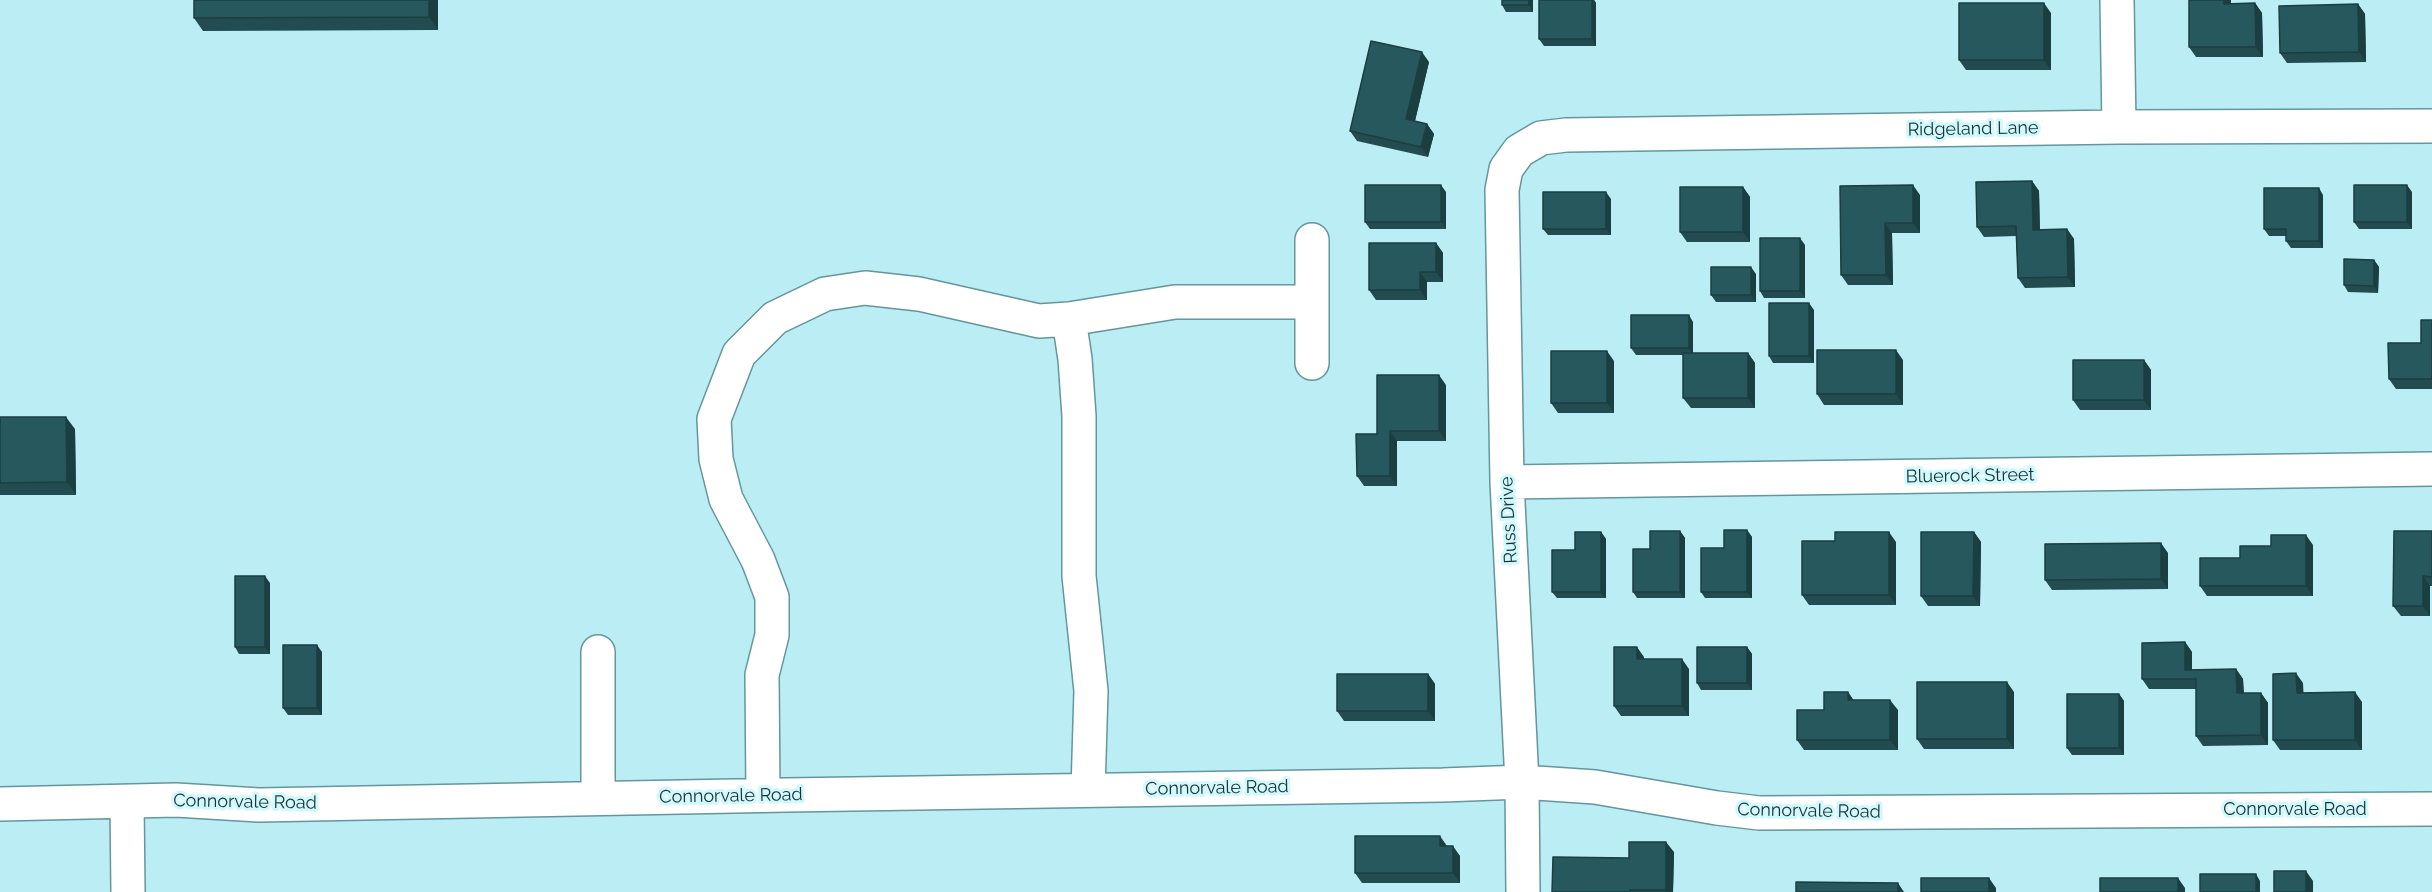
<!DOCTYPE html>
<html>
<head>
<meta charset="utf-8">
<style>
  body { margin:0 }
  canvas { display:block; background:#baeef4 }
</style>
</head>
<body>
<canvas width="2432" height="892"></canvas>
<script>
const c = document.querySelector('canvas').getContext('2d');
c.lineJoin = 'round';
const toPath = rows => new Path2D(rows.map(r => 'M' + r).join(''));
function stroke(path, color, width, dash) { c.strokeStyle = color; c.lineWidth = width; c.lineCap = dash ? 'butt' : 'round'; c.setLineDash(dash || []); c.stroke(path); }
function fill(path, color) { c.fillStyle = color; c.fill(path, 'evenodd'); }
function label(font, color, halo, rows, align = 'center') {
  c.font = font + ' Raleway,sans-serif'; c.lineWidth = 6; c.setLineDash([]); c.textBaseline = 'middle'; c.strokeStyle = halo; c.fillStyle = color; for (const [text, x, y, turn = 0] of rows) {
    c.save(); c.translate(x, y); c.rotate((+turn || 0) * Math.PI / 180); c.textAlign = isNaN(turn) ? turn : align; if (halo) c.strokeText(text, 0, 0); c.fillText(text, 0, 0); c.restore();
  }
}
const minor = toPath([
  [2117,0,2119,127],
  [1312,302,1312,363],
  [1069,319,1075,359,1079,416,1079,576,1091,691,1088,790],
  [1507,482,2432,469],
  [763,795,762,675,772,635,772,597,758,560,726,499,716,459,714,419,739,354,775,318,825,294,865,288,919,294,1039,321,1069,319,1175,302,1312,302,1312,240],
  [598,798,598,652],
  [127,802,128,892],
  [0,804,176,800,259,805,787,795,1443,785,1522,782,1595,787,1717,808,1759,813,2432,809],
  [1523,892,1522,782,1507,482,1502,190,1506,169,1519,151,1541,138,1566,135,2119,127,2432,126]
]);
stroke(minor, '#64969b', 36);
stroke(minor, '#fff', 33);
fill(toPath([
  [438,0,438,30,203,31,194,18],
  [1533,0,1533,12,1506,12,1502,5],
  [1539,0,1594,0,1596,3,1596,46,1544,46,1539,39],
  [2231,0,2231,4,2255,3,2262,13,2263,57,2196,57,2189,47],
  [2358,4,2365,14,2366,62,2287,63,2280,53],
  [2051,13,2051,70,1966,70,1959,60],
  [1429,62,1415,121,1427,124,1434,134,1428,157,1357,141,1350,131],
  [2032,181,2039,191,2040,229,2067,229,2074,239,2075,287,2025,288,2018,278,2016,236,1984,237,1977,227],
  [1840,186,1920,195,1920,233,1892,233,1893,285,1848,285,1841,275],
  [1743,187,1750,197,1750,242,1687,242,1680,232],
  [1446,192,1446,229,1370,229,1365,222],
  [2412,192,2412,229,2359,229,2354,222],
  [2323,195,2323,248,2291,248,2286,241,2286,236,2269,236,2264,229],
  [1611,199,1611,235,1548,235,1543,229],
  [1436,243,1443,253,1443,282,1427,282,1427,300,1376,300,1369,290],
  [1805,245,1805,298,1764,298,1760,291],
  [2374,260,2379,267,2378,293,2348,292,2344,285],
  [1756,274,1756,302,1716,302,1711,295],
  [1814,310,1814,363,1773,363,1769,356],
  [2432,320,2432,389,2396,389,2389,379,2421,343],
  [1693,322,1693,353,1748,353,1755,363,1755,408,1691,408,1683,398,1683,355,1636,355,1631,348],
  [1903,360,1903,405,1824,405,1817,394],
  [2144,360,2151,370,2151,410,2080,410,2073,400],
  [1614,361,1614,413,1558,413,1551,403],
  [1446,385,1446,441,1397,441,1397,486,1364,486,1357,476,1377,434],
  [0,417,75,429,76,495,0,495],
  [1747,530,1752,537,1752,598,1705,598,1701,592,1724,548],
  [1680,531,1685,538,1685,598,1637,598,1633,592,1650,549],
  [2432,531,2432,586,2430,586,2430,616,2401,616,2393,606],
  [1601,532,1606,539,1606,598,1557,598,1552,592,1575,550],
  [1974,532,1981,542,1980,606,1928,606,1921,596],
  [1896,542,1896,605,1809,605,1802,595],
  [2313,545,2313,596,2207,596,2200,586,2240,558],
  [2168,553,2168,589,2052,590,2045,580],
  [270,583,270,654,239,654,235,647],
  [2185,642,2192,652,2192,670,2236,669,2243,679,2244,693,2261,693,2268,703,2268,745,2203,746,2196,736,2196,689,2149,689,2142,679],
  [1747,647,1752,654,1752,690,1701,690,1697,683],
  [322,652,322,715,288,715,283,708],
  [1644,657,1644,659,1689,669,1689,716,1621,716,1614,706],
  [1428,674,1435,684,1435,721,1344,721,1337,711],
  [2303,683,2303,693,2362,702,2362,750,2280,750,2273,740],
  [1848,692,1853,700,1898,710,1898,750,1804,750,1797,740,1824,710],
  [2014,692,2014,749,1924,749,1917,739],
  [2119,694,2124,701,2124,755,2072,755,2067,748],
  [1447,846,1460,856,1460,883,1362,883,1355,873],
  [1674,852,1673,892,1552,892,1629,858]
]), '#224c50');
fill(toPath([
  [429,0,438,0,438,30,429,17],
  [1529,0,1533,0,1533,12,1529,5],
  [1592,0,1594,0,1596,3,1596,46,1592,39],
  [2224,0,2231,0,2231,14,2224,4],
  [2044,3,2051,13,2051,70,2044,60],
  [2255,3,2262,13,2263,57,2256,47],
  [2358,4,2365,14,2366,62,2359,52],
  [1422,52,1429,62,1413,129,1406,119],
  [1427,124,1434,134,1428,157,1421,147],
  [2032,181,2039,191,2040,240,2033,230],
  [1441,185,1446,192,1446,229,1441,222],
  [1913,185,1920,195,1920,233,1913,223],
  [2407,185,2412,192,2412,229,2407,222],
  [1743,187,1750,197,1750,242,1743,232],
  [2319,188,2323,195,2323,248,2319,241],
  [1606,192,1611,199,1611,235,1606,229],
  [1885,223,1892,233,1893,285,1886,275],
  [2067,229,2074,239,2075,287,2068,277],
  [1800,238,1805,245,1805,298,1800,291],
  [1436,243,1443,253,1443,282,1436,272],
  [2374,260,2379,267,2378,293,2374,286],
  [1751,267,1756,274,1756,302,1751,295],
  [1420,272,1427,282,1427,300,1420,290],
  [1809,303,1814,310,1814,363,1809,356],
  [1689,315,1693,322,1693,355,1689,348],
  [1896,350,1903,360,1903,405,1896,394],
  [1607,351,1614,361,1614,413,1607,403],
  [1748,353,1755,363,1755,408,1748,398],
  [2144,360,2151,370,2151,410,2144,400],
  [1439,375,1446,385,1446,441,1439,431],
  [66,417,75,429,76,495,67,482],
  [1390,431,1397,441,1397,486,1390,476],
  [1747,530,1752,537,1752,598,1747,592],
  [1680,531,1685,538,1685,598,1680,592],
  [1601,532,1606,539,1606,598,1601,592],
  [1889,532,1896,542,1896,605,1889,595],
  [1974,532,1981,542,1980,606,1973,596],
  [2306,535,2313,545,2313,596,2306,586],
  [2161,543,2168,553,2168,589,2161,579],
  [265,576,270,583,270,654,265,647],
  [2423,576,2430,586,2430,616,2423,606],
  [2185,642,2192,652,2192,680,2185,670],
  [317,645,322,652,322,715,317,708],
  [1637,647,1644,657,1644,669,1637,659],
  [1747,647,1752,654,1752,690,1747,683],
  [1682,659,1689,669,1689,716,1682,706],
  [2236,669,2243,679,2244,703,2237,693],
  [2296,673,2303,683,2304,703,2297,693],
  [1428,674,1435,684,1435,721,1428,711],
  [2007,682,2014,692,2014,749,2007,739],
  [1848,692,1855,702,1848,700],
  [2355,692,2362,702,2362,750,2355,740],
  [2261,693,2268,703,2268,745,2261,735],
  [2119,694,2124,701,2124,755,2119,748],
  [1890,700,1898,710,1898,750,1890,740],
  [1440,836,1447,846,1440,846],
  [1666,842,1674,852,1673,892,1667,892,1666,890],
  [1453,846,1460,856,1460,883,1453,873],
  [2306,871,2313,881,2313,892,2306,892],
  [2256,874,2260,881,2260,892,2256,892],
  [1989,878,1996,888,1996,892,1989,892],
  [2178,878,2185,888,2185,892,2178,892],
  [1898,883,1904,892,1898,892]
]), '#1b3e41');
const building = toPath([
  [194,0,429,0,429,17,194,18,194,0],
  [1502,0,1529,0,1529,5,1502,5,1502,0],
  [1539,0,1592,0,1592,39,1539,39,1539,0],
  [2189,0,2224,0,2224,4,2255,3,2256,47,2189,47,2189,0],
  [1959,3,2044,3,2044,60,1959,60,1959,3],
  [2358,4,2359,52,2280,53,2279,6,2358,4],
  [1371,41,1422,52,1406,119,1427,124,1421,147,1350,131,1371,41],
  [2032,181,2033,230,2067,229,2068,277,2018,278,2016,226,1977,227,1976,182,2032,181],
  [1365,185,1441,185,1441,222,1365,222,1365,185],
  [1913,185,1913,223,1885,223,1886,275,1841,275,1840,186,1913,185],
  [2354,185,2407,185,2407,222,2354,222,2354,185],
  [1680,187,1743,187,1743,232,1680,232,1680,187],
  [2264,188,2319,188,2319,241,2286,241,2286,229,2264,229,2264,188],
  [1543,192,1606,192,1606,229,1543,229,1543,192],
  [1760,238,1800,238,1800,291,1760,291,1760,238],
  [1369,243,1436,243,1436,272,1420,272,1420,290,1369,290,1369,243],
  [2344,259,2374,260,2374,286,2344,285,2344,259],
  [1711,267,1751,267,1751,295,1711,295,1711,267],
  [1769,303,1809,303,1809,356,1769,356,1769,303],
  [1631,315,1689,315,1689,348,1631,348,1631,315],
  [2421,320,2432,320,2432,379,2389,379,2388,343,2421,343,2421,320],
  [1817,350,1896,350,1896,394,1817,394,1817,350],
  [1551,351,1607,351,1607,403,1551,403,1551,351],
  [1683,353,1748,353,1748,398,1683,398,1683,353],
  [2073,360,2144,360,2144,400,2073,400,2073,360],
  [1377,375,1439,375,1439,431,1390,431,1390,476,1357,476,1356,434,1377,434,1377,375],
  [0,417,66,417,67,482,0,483,0,417],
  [1724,530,1747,530,1747,592,1701,592,1701,548,1724,548,1724,530],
  [1650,531,1680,531,1680,592,1633,592,1633,549,1650,549,1650,531],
  [2394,531,2432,531,2432,577,2423,576,2423,606,2393,606,2394,531],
  [1575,532,1601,532,1601,592,1552,592,1552,550,1575,550,1575,532],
  [1835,532,1889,532,1889,595,1802,595,1802,541,1835,541,1835,532],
  [1921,532,1974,532,1973,596,1921,596,1921,532],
  [2271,535,2306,535,2306,586,2200,586,2200,558,2240,558,2240,546,2271,546,2271,535],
  [2161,543,2161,579,2045,580,2045,544,2161,543],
  [235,576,265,576,265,647,235,647,235,576],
  [2185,642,2185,670,2236,669,2237,693,2261,693,2261,735,2196,736,2196,679,2142,679,2142,643,2185,642],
  [283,645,317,645,317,708,283,708,283,645],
  [1614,647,1637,647,1637,659,1682,659,1682,706,1614,706,1614,647],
  [1697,647,1747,647,1747,683,1697,683,1697,647],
  [2296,673,2297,693,2355,692,2355,740,2273,740,2273,674,2296,673],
  [1337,674,1428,674,1428,711,1337,711,1337,674],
  [1917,682,2007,682,2007,739,1917,739,1917,682],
  [1824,692,1848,692,1848,700,1890,700,1890,740,1797,740,1797,710,1824,710,1824,692],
  [2067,694,2119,694,2119,748,2067,748,2067,694],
  [1355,836,1440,836,1440,846,1453,846,1453,873,1355,873,1355,836],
  [1629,842,1666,842,1666,890,1630,890,1630,892,1552,892,1553,857,1629,858,1629,842],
  [2274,871,2306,871,2306,892,2274,892,2274,871],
  [2200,874,2256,874,2256,892,2200,892,2200,874],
  [1921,878,1989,878,1989,892,1921,892,1921,878],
  [2100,878,2178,878,2178,892,2100,892,2100,878],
  [1796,882,1898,883,1898,892,1796,892,1796,882]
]);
fill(building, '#27585d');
stroke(building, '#1b3e41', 1.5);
label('18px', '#1c3133', '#d0f9fe', [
  ["Ridgeland Lane",1973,129,-1],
  ["Bluerock Street",1970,476,-1],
  ["Russ Drive",1509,520,-93],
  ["Connorvale Road",1217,788,-1],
  ["Connorvale Road",731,796,-1],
  ["Connorvale Road",245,802,1],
  ["Connorvale Road",2295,810],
  ["Connorvale Road",1809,811,1]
]);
</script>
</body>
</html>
